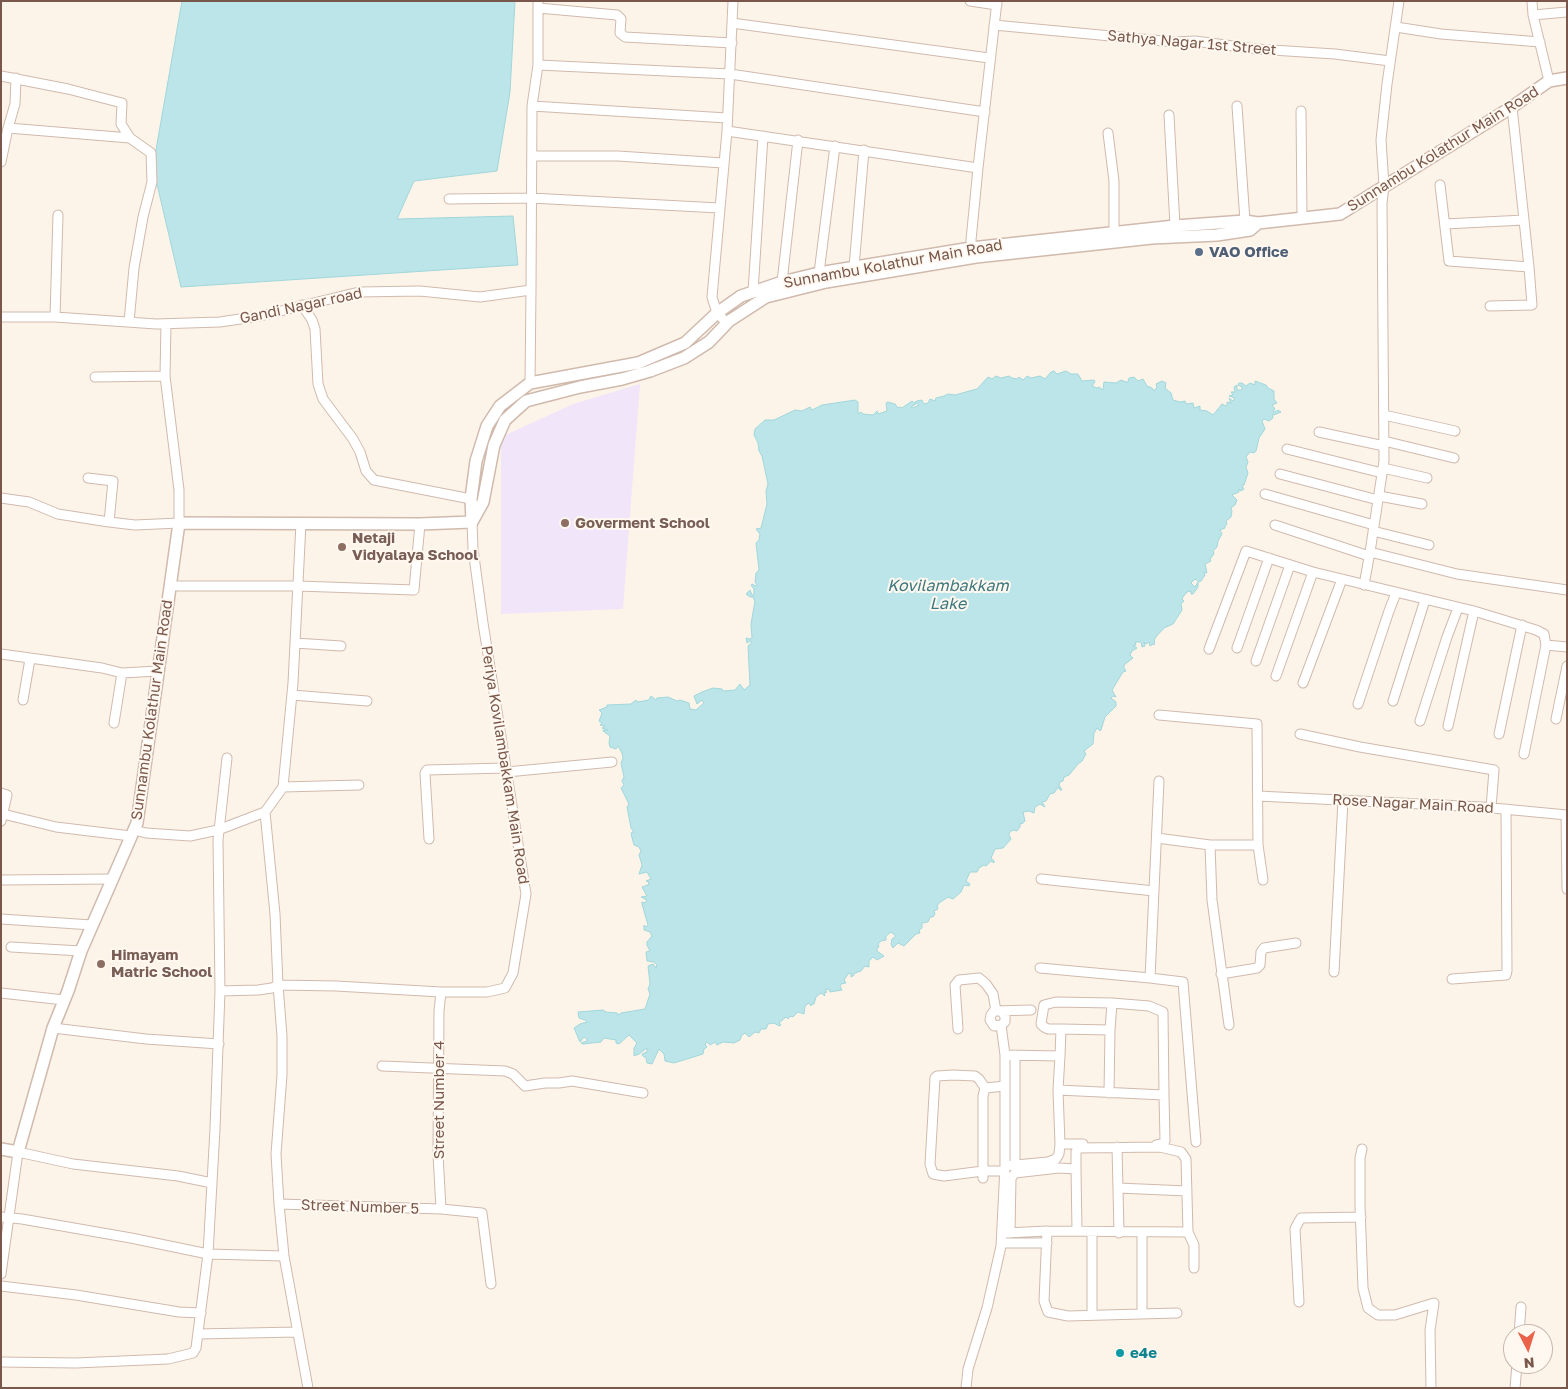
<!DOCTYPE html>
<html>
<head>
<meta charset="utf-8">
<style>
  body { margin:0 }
  #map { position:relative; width:1568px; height:1389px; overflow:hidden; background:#fdf4e9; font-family:"Golos Text",sans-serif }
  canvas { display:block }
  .frame { position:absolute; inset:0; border:2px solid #79584b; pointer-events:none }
  .north { position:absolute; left:1503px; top:1324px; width:50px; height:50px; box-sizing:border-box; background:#fff8f0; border:1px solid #c9b8ae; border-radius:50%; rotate:175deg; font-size:14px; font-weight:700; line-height:20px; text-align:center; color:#79584b }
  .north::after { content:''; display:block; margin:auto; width:18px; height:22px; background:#eb624a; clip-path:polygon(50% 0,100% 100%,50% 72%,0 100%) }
</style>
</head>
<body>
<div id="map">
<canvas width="1568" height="1389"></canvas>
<div class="frame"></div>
<div class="north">N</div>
</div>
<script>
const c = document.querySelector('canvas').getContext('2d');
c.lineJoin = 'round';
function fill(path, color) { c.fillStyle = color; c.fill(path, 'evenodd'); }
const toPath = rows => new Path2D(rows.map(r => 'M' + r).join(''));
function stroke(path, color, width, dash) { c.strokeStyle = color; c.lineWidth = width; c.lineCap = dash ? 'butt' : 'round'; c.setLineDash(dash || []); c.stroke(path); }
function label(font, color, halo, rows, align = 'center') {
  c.font = font + ' "Golos Text",sans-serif'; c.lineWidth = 4; c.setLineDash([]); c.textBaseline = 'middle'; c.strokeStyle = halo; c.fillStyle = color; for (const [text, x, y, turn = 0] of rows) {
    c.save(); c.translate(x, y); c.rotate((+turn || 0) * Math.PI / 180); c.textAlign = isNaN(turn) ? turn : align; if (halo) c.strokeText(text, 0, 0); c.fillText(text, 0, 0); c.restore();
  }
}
fill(toPath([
  [640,384,623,609,501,614,501,437,573,404]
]), '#f1e5fa');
const water = toPath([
  [182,1,515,1,510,92,497,171,414,181,397,219,513,216,518,265,181,287,153,167,182,1],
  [1054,371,1057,374,1066,371,1071,374,1078,374,1082,381,1094,380,1095,382,1092,386,1097,388,1099,387,1103,390,1104,382,1116,383,1121,380,1126,382,1128,382,1129,378,1134,377,1138,381,1143,379,1147,386,1152,388,1154,391,1157,387,1156,384,1162,381,1166,383,1165,388,1171,393,1173,400,1180,402,1185,401,1186,404,1193,403,1194,408,1200,406,1200,410,1207,411,1213,415,1222,404,1226,406,1227,405,1227,402,1231,403,1229,398,1233,401,1235,398,1229,396,1233,395,1231,392,1235,392,1234,387,1237,385,1237,390,1242,390,1242,387,1238,385,1239,383,1242,383,1246,386,1250,383,1255,385,1255,381,1266,385,1268,388,1274,391,1274,399,1277,403,1272,405,1275,409,1273,411,1275,412,1278,410,1281,412,1274,415,1272,414,1273,418,1269,421,1264,419,1262,421,1265,429,1259,438,1256,451,1254,453,1250,452,1246,457,1248,462,1246,467,1248,473,1244,485,1242,486,1244,489,1241,491,1239,489,1239,492,1232,495,1237,500,1235,505,1231,508,1232,511,1231,517,1226,521,1227,524,1225,526,1225,528,1220,530,1222,534,1218,541,1217,547,1213,551,1214,554,1210,559,1211,561,1205,564,1207,573,1204,572,1205,575,1201,581,1199,582,1195,579,1191,583,1195,587,1198,582,1198,587,1193,594,1191,594,1191,591,1187,592,1183,597,1182,599,1184,601,1181,604,1182,610,1173,624,1164,628,1155,638,1154,645,1153,644,1150,646,1149,642,1146,644,1144,642,1145,646,1142,647,1141,642,1135,642,1136,645,1133,646,1137,648,1132,651,1130,655,1133,658,1124,665,1124,668,1126,671,1123,672,1112,690,1116,697,1113,696,1111,698,1116,702,1116,706,1105,717,1101,730,1100,731,1097,728,1094,733,1093,744,1084,751,1086,754,1082,761,1078,764,1069,775,1064,777,1063,781,1060,782,1059,785,1062,790,1060,790,1058,787,1054,793,1050,794,1046,801,1042,802,1045,807,1040,804,1035,807,1034,813,1029,811,1023,812,1025,821,1022,824,1020,823,1020,827,1017,831,1013,830,1009,833,1009,835,1011,839,1003,848,995,849,991,858,994,861,994,863,991,861,986,866,984,865,979,868,977,872,970,872,966,881,970,884,969,886,964,885,961,892,953,899,948,897,939,903,937,906,938,909,934,911,935,914,933,917,930,917,928,922,922,923,922,928,919,930,920,933,916,934,904,946,898,943,893,948,891,944,892,939,896,936,891,932,886,936,886,940,881,941,878,944,879,947,877,948,877,951,884,956,877,960,873,957,869,961,869,967,865,966,861,971,855,973,853,976,851,977,851,973,848,974,844,980,846,983,841,984,840,986,842,990,830,992,829,989,825,990,827,992,824,993,825,996,821,993,816,997,814,1004,812,1004,811,1006,809,1003,805,1006,804,1014,798,1012,793,1017,790,1016,788,1019,786,1017,779,1023,781,1025,779,1026,774,1023,768,1024,766,1029,761,1029,759,1033,755,1032,749,1037,745,1033,742,1035,740,1040,734,1043,723,1042,717,1045,715,1042,710,1045,707,1042,705,1044,707,1047,704,1049,703,1054,674,1063,665,1061,664,1054,659,1049,652,1064,647,1063,646,1058,643,1056,642,1054,647,1052,647,1048,639,1054,634,1056,634,1048,637,1043,629,1035,619,1044,616,1043,616,1040,604,1038,601,1042,583,1044,581,1043,587,1041,587,1039,584,1037,580,1042,574,1028,580,1024,587,1022,585,1020,579,1018,578,1012,603,1010,606,1012,617,1013,618,1015,621,1013,645,1009,650,994,648,989,650,984,648,966,653,964,656,968,657,965,654,962,647,961,646,952,650,951,647,945,647,942,652,936,650,932,644,930,644,925,646,927,648,925,642,904,642,902,645,903,647,900,641,897,647,896,642,887,648,885,649,882,646,881,651,879,647,872,639,874,642,865,639,855,641,851,639,847,634,845,631,834,632,832,634,832,631,828,627,807,629,804,621,788,624,785,622,781,624,777,621,763,623,758,622,753,618,746,616,749,610,747,609,743,610,736,603,731,603,730,608,730,602,728,605,726,600,725,602,723,599,721,602,713,599,710,607,707,607,705,631,704,636,700,638,702,649,700,651,696,656,700,657,698,668,697,677,701,680,700,689,703,690,709,696,710,704,703,702,700,697,704,694,696,702,692,713,688,722,689,723,691,735,690,740,684,744,690,750,685,748,646,752,642,750,641,747,643,746,638,750,639,752,638,751,624,755,601,753,597,750,597,746,594,750,590,752,595,754,595,754,589,751,585,753,584,755,586,757,585,755,582,756,573,759,570,756,543,759,540,760,534,756,529,761,528,767,504,766,491,768,484,762,456,759,451,758,443,754,435,755,429,765,420,774,420,795,410,802,411,810,407,812,410,822,405,855,400,858,402,858,414,861,412,863,414,873,415,877,411,878,414,887,411,886,403,888,402,895,404,898,408,900,407,902,408,912,401,916,404,911,407,913,408,919,405,915,402,917,401,922,400,923,403,925,404,928,403,930,399,935,401,936,398,944,396,948,394,955,395,973,390,977,389,988,377,992,379,996,376,1001,378,1009,376,1012,378,1017,379,1019,377,1023,380,1027,376,1031,378,1040,376,1045,379,1051,372,1054,371]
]);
fill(water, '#bbe5e8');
stroke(water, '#a1d6da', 1);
const minor = toPath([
  [970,1,997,5],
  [1399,1,1387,84,1381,140,1384,186,1382,203,1384,461,1370,552,1457,574,1567,590],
  [1532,1,1533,15,1549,81],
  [538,8,617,15,621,19,620,33,625,37,732,43],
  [1533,15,1567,12],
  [732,23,989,58],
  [994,25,1174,42,1195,41,1256,49,1335,54,1390,61],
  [1396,27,1441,34,1540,42],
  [538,65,730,74,985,112],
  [1,76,68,89,122,103,121,124,130,138],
  [16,78,15,104,8,128,130,138,151,153,152,182,143,217,134,268,129,322],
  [532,106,727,118],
  [1237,106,1245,221],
  [1301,111,1302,218],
  [1169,115,1175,226],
  [727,131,978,168],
  [1108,133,1114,181,1114,232],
  [532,156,618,156,723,163],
  [1,162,8,128],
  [1440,185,1449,261,1529,267],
  [449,199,531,198,719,208],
  [1445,224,1524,220],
  [972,254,971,240,978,168,997,1],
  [854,267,864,150],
  [819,273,835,146],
  [782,282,798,140],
  [531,290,532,106,538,65,538,1],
  [753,292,763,136],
  [302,305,312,320,315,329,318,384,323,399,353,439,360,452,366,471,374,480,471,499],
  [1490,306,1532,305,1529,267,1512,107],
  [1,317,55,317,156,324,220,322,260,316,359,292,420,291,480,297,531,290,530,383],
  [55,317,58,215],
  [727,323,717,313,712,297,727,131,733,1],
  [95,377,165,376],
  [1384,415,1455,431],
  [1319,432,1384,446],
  [1384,441,1454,458],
  [1287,449,1382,473],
  [1383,468,1427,478],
  [1280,474,1378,500],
  [88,478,113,481,109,522],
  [1265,494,1374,525],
  [1379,496,1422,504],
  [1,498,29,502,58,514,109,522,135,525,179,523,179,490,165,376,166,324],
  [1275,525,1369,556],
  [1373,531,1429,545],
  [1364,585,1370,552],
  [170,586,298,586,414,590,420,524],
  [295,643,341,646],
  [1237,648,1269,558],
  [1209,649,1246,551,1313,572,1474,611,1536,630,1544,634,1546,645,1567,647],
  [1,654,102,668,122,673,158,671],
  [1256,661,1290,565],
  [1276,676,1313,572],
  [1303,683,1342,579],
  [292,695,367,701],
  [23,700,30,659],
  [1393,701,1425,600],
  [1358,704,1389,611,1396,593],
  [1159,715,1257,724,1258,845,1263,880],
  [1556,719,1567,666],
  [1420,721,1447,637,1458,608],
  [114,723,122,673],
  [1448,726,1474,611],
  [1300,734,1360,747,1494,770,1491,808],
  [1499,734,1522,625],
  [1524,754,1546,645],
  [507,772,612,762],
  [283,787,359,785],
  [1,793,7,795,1,821],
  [1258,796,1482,807,1567,815],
  [265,812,275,914,278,985,282,1036,282,1075,276,1154,279,1204,284,1256,308,1388],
  [3,814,56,827,131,836],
  [1566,815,1567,889],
  [134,830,146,833,190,836,218,830,265,812,283,787,293,683,301,523],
  [1157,838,1210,845,1258,845],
  [429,839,425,773,427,770,506,768],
  [1210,845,1212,900,1229,1025],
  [1041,879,1154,891],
  [1,880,112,879],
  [1,919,92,925],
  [11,947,81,951],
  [1040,968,1150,978,1183,982,1196,1142],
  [1334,972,1343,800],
  [1221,974,1257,968,1260,965,1261,952,1264,948,1296,943],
  [1150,978,1159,781],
  [1452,979,1506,975,1507,971,1506,809],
  [220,991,258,990,272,988,278,985,336,986,441,992,487,992,505,988,513,973,526,894,483,623,473,549,472,522],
  [1,993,64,1000],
  [1112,1003,1149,1006,1163,1012,1164,1095],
  [1002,1012,1005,1016,1005,1022,1001,1025,994,1026,990,1020,991,1015,994,1011,1031,1010],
  [53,1028,146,1039,219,1044],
  [958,1029,955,985,959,980,979,978,986,984,993,994,996,1011],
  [1061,1029,1048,1029,1044,1027,1041,1024,1044,1005,1056,1002,1112,1003,1110,1030],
  [1005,1055,1060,1056,1061,1029,1110,1030,1109,1093],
  [1015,1055,1015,1165],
  [1060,1056,1058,1090,1060,1144],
  [382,1066,505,1071,513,1074,525,1086,545,1083,559,1083,572,1081,643,1093],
  [985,1088,979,1079,975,1076,953,1075,937,1076,935,1078,930,1164,933,1174,944,1176,983,1171,1005,1171],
  [1058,1090,1164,1095,1165,1141,1164,1143,1156,1145],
  [1117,1147,1119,1233],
  [1362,1149,1360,1158,1360,1206,1363,1288,1368,1308,1378,1315,1395,1315,1434,1303,1430,1330,1431,1388],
  [1005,1166,1048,1162,1056,1159,1059,1154,1060,1144,1083,1144],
  [1076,1169,1077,1231],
  [983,1178,983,1096,985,1088,1005,1086],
  [1118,1188,1187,1191],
  [279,1204,441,1209,482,1213,491,1284],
  [441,1209,438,1154,439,1011,441,992],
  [1,1217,22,1219,131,1238,208,1254,284,1256],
  [1047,1231,1044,1301,1048,1312,1068,1316,1177,1313],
  [1006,1233,1047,1231,1188,1232],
  [1010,1233,1011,1178,1015,1173,1059,1168,1076,1169,1076,1152,1078,1148,1160,1147,1181,1152,1186,1159,1188,1232,1194,1245,1194,1268],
  [1001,1243,1047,1243],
  [1,1274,18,1152,73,1164,178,1176,212,1183],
  [1,1286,76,1295,179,1312,201,1313],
  [1299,1302,1295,1229,1298,1223,1301,1218,1361,1217],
  [1142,1314,1142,1232],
  [1092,1315,1092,1232],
  [198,1334,297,1332],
  [1519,1334,1521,1307],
  [1,1362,76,1363,168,1359,193,1353,196,1348,208,1254,215,1129,220,991,218,840,227,758],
  [966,1388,968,1369,987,1308,1001,1246,1005,1166,1005,1055,1001,1025],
  [1515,1388,1517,1364]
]);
const tertiary = toPath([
  [473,520,483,502,494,445,505,420,526,401,580,387,622,379,650,371,684,358,709,342,729,321,766,297,826,282,976,257,1152,238,1217,235,1250,230,1258,223],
  [472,522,471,499,476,461,487,426,500,406,530,383,638,363,685,343,717,313,741,296,782,282,819,273,971,248,1175,226,1245,221,1258,223,1340,214,1512,107,1549,81,1567,78],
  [1,1149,18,1152,53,1028,68,991,81,951,137,823,179,523,420,524,472,522]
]);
stroke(minor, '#d0baad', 11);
stroke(tertiary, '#d0baad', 14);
stroke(minor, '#fff', 9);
stroke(tertiary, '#fff', 11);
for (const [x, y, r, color] of [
  [1199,252,5,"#5c6f8a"],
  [565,523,5,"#8d6e63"],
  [342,547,5,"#8d6e63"],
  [101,964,5,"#8d6e63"],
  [1120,1353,5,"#0f9aa8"]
]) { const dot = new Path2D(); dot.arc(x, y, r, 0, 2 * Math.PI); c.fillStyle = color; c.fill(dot); stroke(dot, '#fff8f0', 2); }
label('15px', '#79584b', '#fff8f0', [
  ["Sathya Nagar 1st Street",1192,43,5],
  ["Sunnambu Kolathur Main Road",1443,149,-32],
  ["Sunnambu Kolathur Main Road",893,264,-10],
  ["Gandi Nagar road",301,306,-12],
  ["Sunnambu Kolathur Main Road",152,710,-82],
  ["Periya Kovilambakkam Main Road",505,765,81],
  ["Rose Nagar Main Road",1413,804,3],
  ["Street Number 4",439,1100,-90],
  ["Street Number 5",360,1207,2]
]);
label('bold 15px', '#4e5e75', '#fff8f0', [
  ["VAO Office",1209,252]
], 'left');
label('bold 15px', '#785e54', '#fff8f0', [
  ["Goverment School",575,523],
  ["Netaji",352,538],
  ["Vidyalaya School",352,555],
  ["Himayam",111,955],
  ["Matric School",111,972]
], 'left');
label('bold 15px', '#0d838f', '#fff8f0', [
  ["e4e",1130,1353]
], 'left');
label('italic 16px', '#3d787e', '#fff8f0', [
  ["Kovilambakkam",948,586],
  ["Lake",948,604]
]);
</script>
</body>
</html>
